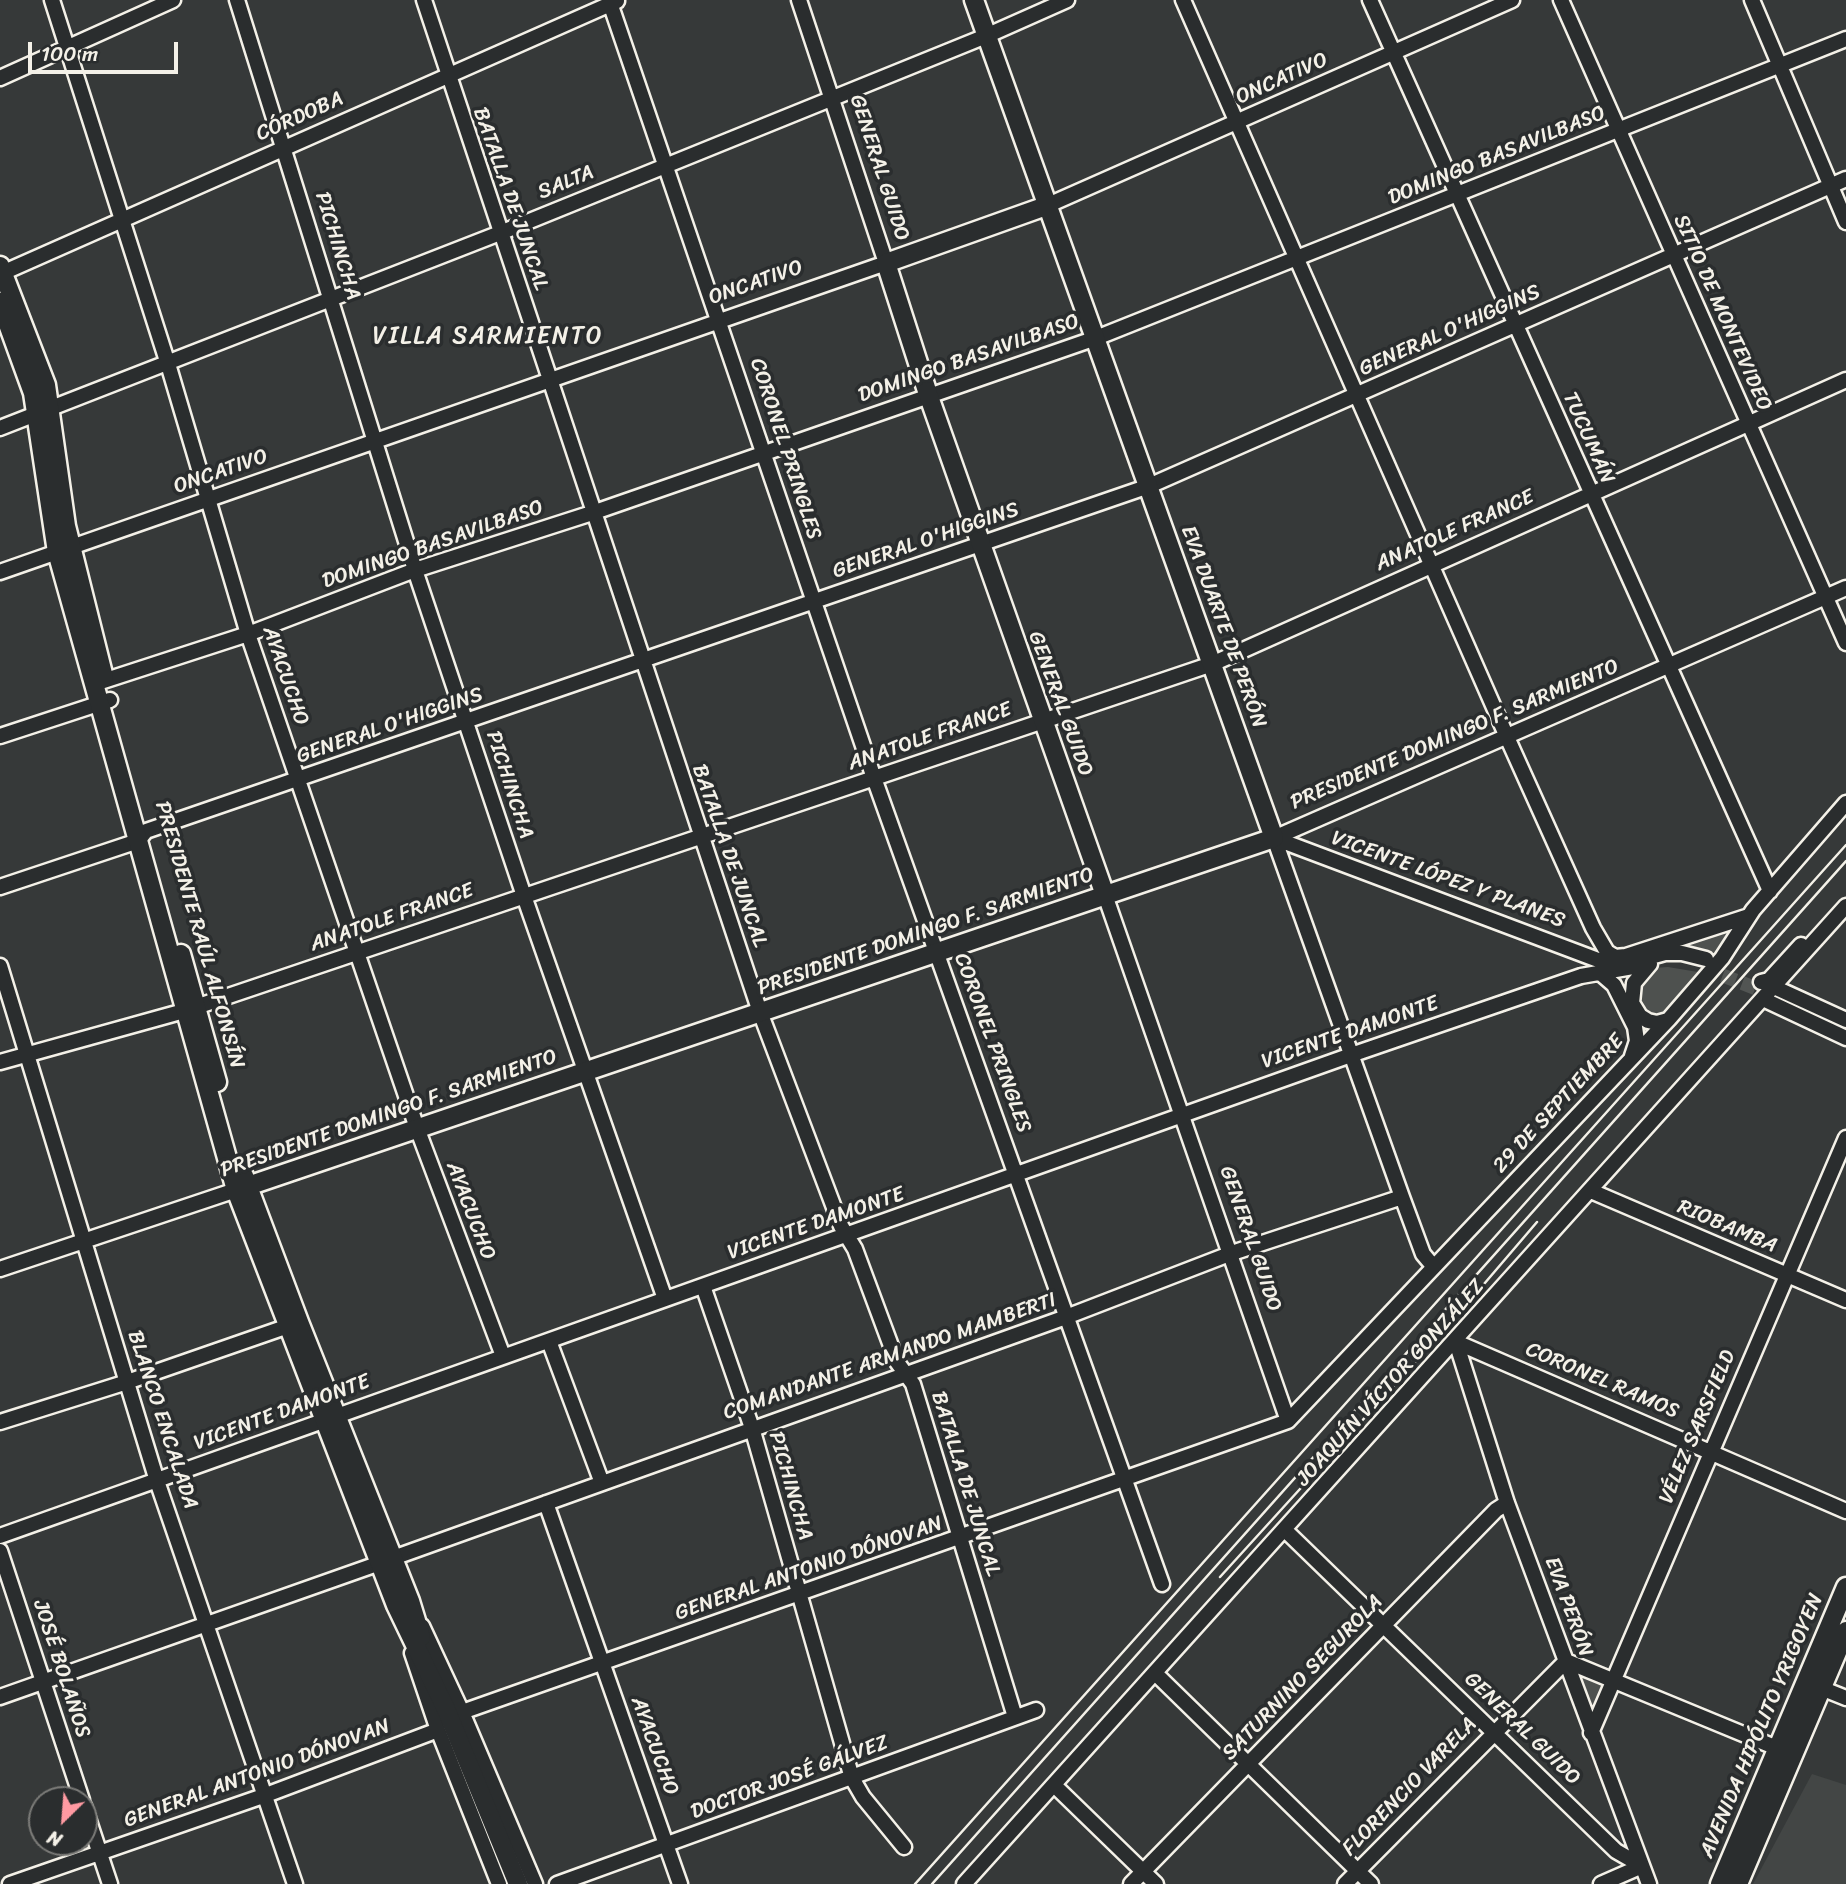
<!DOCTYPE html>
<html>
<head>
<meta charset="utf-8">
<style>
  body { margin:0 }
  #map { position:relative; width:1846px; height:1884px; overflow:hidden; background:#363939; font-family:Sriracha,sans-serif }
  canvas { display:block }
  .north { position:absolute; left:28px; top:1786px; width:70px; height:70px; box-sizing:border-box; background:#2a2d2e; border:2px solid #7b7b78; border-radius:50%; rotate:205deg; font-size:19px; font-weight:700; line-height:28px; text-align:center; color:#f4f1e8 }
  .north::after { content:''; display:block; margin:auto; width:24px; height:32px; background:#ff9aa2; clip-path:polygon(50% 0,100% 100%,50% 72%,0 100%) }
  .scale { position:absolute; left:28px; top:42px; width:150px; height:32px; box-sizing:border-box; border:4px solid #f4f1e8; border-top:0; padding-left:9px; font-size:21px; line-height:24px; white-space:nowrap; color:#f4f1e8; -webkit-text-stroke:5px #2a2d2e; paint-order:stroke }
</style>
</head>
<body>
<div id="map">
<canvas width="1846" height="1884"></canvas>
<div class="north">N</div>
<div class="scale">100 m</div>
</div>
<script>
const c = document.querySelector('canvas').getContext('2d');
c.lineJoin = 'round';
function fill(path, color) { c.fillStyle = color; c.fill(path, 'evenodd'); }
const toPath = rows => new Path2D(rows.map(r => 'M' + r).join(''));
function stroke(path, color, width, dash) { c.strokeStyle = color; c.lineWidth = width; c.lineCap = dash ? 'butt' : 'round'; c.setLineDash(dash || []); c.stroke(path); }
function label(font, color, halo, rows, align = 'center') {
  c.font = font + ' Sriracha,sans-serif'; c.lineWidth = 7; c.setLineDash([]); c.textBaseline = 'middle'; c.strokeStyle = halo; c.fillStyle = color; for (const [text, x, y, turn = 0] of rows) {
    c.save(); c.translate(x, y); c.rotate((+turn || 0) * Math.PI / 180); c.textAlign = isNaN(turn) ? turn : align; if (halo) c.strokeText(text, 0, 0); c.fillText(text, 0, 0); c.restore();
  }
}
fill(toPath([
  [1812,1774,1846,1785,1846,1884,1753,1884]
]), '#434645');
fill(toPath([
  [1738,927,1715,958,1700,952,1670,948],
  [1668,967,1698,972,1662,1013,1647,1013,1639,1003,1638,988,1653,968],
  [1579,1670,1606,1682,1593,1710]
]), '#4e514f');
stroke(toPath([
  [1703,968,1781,998]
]), '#525553', 14, [14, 7]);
const minor = toPath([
  [52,0,168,364,248,634,417,1128,503,1356],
  [237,0,415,570,524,896,665,1299],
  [424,0,760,1012,841,1226,855,1249,897,1362,913,1384,1015,1717],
  [609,0,874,778,1162,1584],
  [1183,0,1507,737,1593,928,1607,952,1615,957,1626,956,1749,916],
  [1370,0,1770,891],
  [1561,0,1846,643],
  [1752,0,1846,222],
  [0,78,173,0],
  [1046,206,1512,0],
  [0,274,617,1],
  [0,428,500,233,986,36,1067,0],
  [0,572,886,263,799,0],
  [94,684,248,634,415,570,592,513,1096,338,1846,39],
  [0,736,110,700],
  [1274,838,1846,588],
  [1274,838,1402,1197,1423,1254,1434,1267],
  [1274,838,1606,963,1620,966],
  [0,887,138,841,146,831,1149,486,1846,179],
  [1105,895,1288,1421],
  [1647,958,1665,953,1682,953,1706,959],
  [1650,964,1634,983,1632,1003,1640,1016,1648,1021,1657,1023,1668,1020],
  [0,966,157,1481,295,1884],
  [1599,972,1614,985,1635,1027,1637,1041,1632,1056],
  [1761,982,1769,980,1801,945],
  [1776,988,1846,1020],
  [1765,1000,1846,1038],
  [0,1062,184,1011,1212,664,1846,380],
  [1591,1191,1846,1300],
  [0,1269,236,1190],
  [703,1286,752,1428,852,1778,863,1797,904,1847],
  [549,1341,602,1483],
  [1456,1342,1507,1503,1649,1884],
  [1456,1342,1846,1511],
  [0,1422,127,1382,297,1323],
  [546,1503,680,1884],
  [1286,1531,1616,1851,1642,1866],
  [0,1536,1351,1055,1581,976,1650,964],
  [0,1551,82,1800],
  [393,1558,1066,1317,1232,1253,1402,1197],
  [422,1626,462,1712,535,1884],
  [412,1653,438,1730,499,1884],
  [1566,1661,1777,1748],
  [1155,1673,1371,1884],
  [1821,1688,1846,1698],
  [0,1697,380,1563],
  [462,1712,1288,1421,1669,1019,1722,958,1753,910,1846,803],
  [1591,1733,1846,1138],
  [1054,1785,1156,1884],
  [84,1806,110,1884],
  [10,1884,266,1795,438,1730],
  [557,1884,1036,1710],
  [964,1884,1846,906],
  [1131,1884,1496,1510,1507,1503],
  [1345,1884,1566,1661],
  [1601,1884,1642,1866]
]);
const major = toPath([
  [1046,206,886,263,928,394,1105,895],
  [0,266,46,385,66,526,104,678],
  [0,302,33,393,57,552,236,1190,396,1605,446,1709,518,1884],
  [181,954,217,1082],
  [244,1176,299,1322,410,1601,421,1637],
  [236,1190,1274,838,974,0],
  [1720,1884,1846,1587],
  [1738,1884,1846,1631]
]);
stroke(minor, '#f4f1e8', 19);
stroke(major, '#f4f1e8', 23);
stroke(minor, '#2a2d2e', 14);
stroke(major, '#2a2d2e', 18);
stroke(toPath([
  [1220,1577,1449,1325,1537,1222],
  [915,1884,1846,845],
  [932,1884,1846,861]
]), '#f4f1e8', 2.5);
label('21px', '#f4f1e8', '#2a2d2e', [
  ["ONCATIVO",1282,79,-24],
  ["CÓRDOBA",300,117,-24],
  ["DOMINGO BASAVILBASO",1497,156,-22],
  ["GENERAL GUIDO",879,168,72],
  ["SALTA",566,183,-22],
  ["BATALLA DE JUNCAL",510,199,71],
  ["PICHINCHA",337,246,73],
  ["ONCATIVO",756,283,-19],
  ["SITIO DE MONTEVIDEO",1722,313,66],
  ["GENERAL O'HIGGINS",1450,331,-24],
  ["DOMINGO BASAVILBASO",969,359,-19],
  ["TUCUMÁN",1588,438,66],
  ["CORONEL PRINGLES",785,449,72],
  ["ONCATIVO",221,472,-19],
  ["ANATOLE FRANCE",1455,531,-24],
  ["GENERAL O'HIGGINS",926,541,-19],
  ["DOMINGO BASAVILBASO",433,545,-19],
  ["EVA DUARTE DE PERÓN",1223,627,70],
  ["AYACUCHO",285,676,71],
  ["GENERAL GUIDO",1060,704,70],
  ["GENERAL O'HIGGINS",390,726,-19],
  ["PRESIDENTE DOMINGO F. SARMIENTO",1455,735,-23],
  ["ANATOLE FRANCE",930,737,-19],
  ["PICHINCHA",509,785,72],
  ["BATALLA DE JUNCAL",729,856,71],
  ["VICENTE LÓPEZ Y PLANES",1448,880,20],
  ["ANATOLE FRANCE",392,918,-19],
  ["PRESIDENTE DOMINGO F. SARMIENTO",926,932,-19],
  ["PRESIDENTE RAÚL ALFONSÍN",199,935,74],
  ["VICENTE DAMONTE",1350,1033,-19],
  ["CORONEL PRINGLES",992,1043,70],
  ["29 DE SEPTIEMBRE",1559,1104,-47],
  ["PRESIDENTE DOMINGO F. SARMIENTO",389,1114,-19],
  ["AYACUCHO",470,1211,69],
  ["VICENTE DAMONTE",816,1224,-19],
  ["RIOBAMBA",1727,1227,23],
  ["GENERAL GUIDO",1250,1239,71],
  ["COMANDANTE ARMANDO MAMBERTI",890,1357,-19],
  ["CORONEL RAMOS",1602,1381,23],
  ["JOAQUÍN VÍCTOR GONZÁLEZ",1391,1383,-48],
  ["VICENTE DAMONTE",282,1413,-20],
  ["BLANCO ENCALADA",162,1420,72],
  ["VÉLEZ SARSFIELD",1698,1427,-67],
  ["BATALLA DE JUNCAL",965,1484,73],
  ["PICHINCHA",790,1486,74],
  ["GENERAL ANTONIO DÓNOVAN",809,1569,-19],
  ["EVA PERÓN",1568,1607,70],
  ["JOSÉ BOLAÑOS",61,1669,72],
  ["SATURNINO SEGUROLA",1303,1678,-46],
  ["AVENIDA HIPÓLITO YRIGOYEN",1762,1726,-67],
  ["GENERAL GUIDO",1522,1729,44],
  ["AYACUCHO",654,1746,70],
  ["GENERAL ANTONIO DÓNOVAN",257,1774,-20],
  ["DOCTOR JOSÉ GÁLVEZ",790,1778,-20],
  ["FLORENCIO VARELA",1410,1787,-46]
]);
c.letterSpacing = '2px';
label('24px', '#f4f1e8', '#2a2d2e', [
  ["VILLA SARMIENTO",488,337]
]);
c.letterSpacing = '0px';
</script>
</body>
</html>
